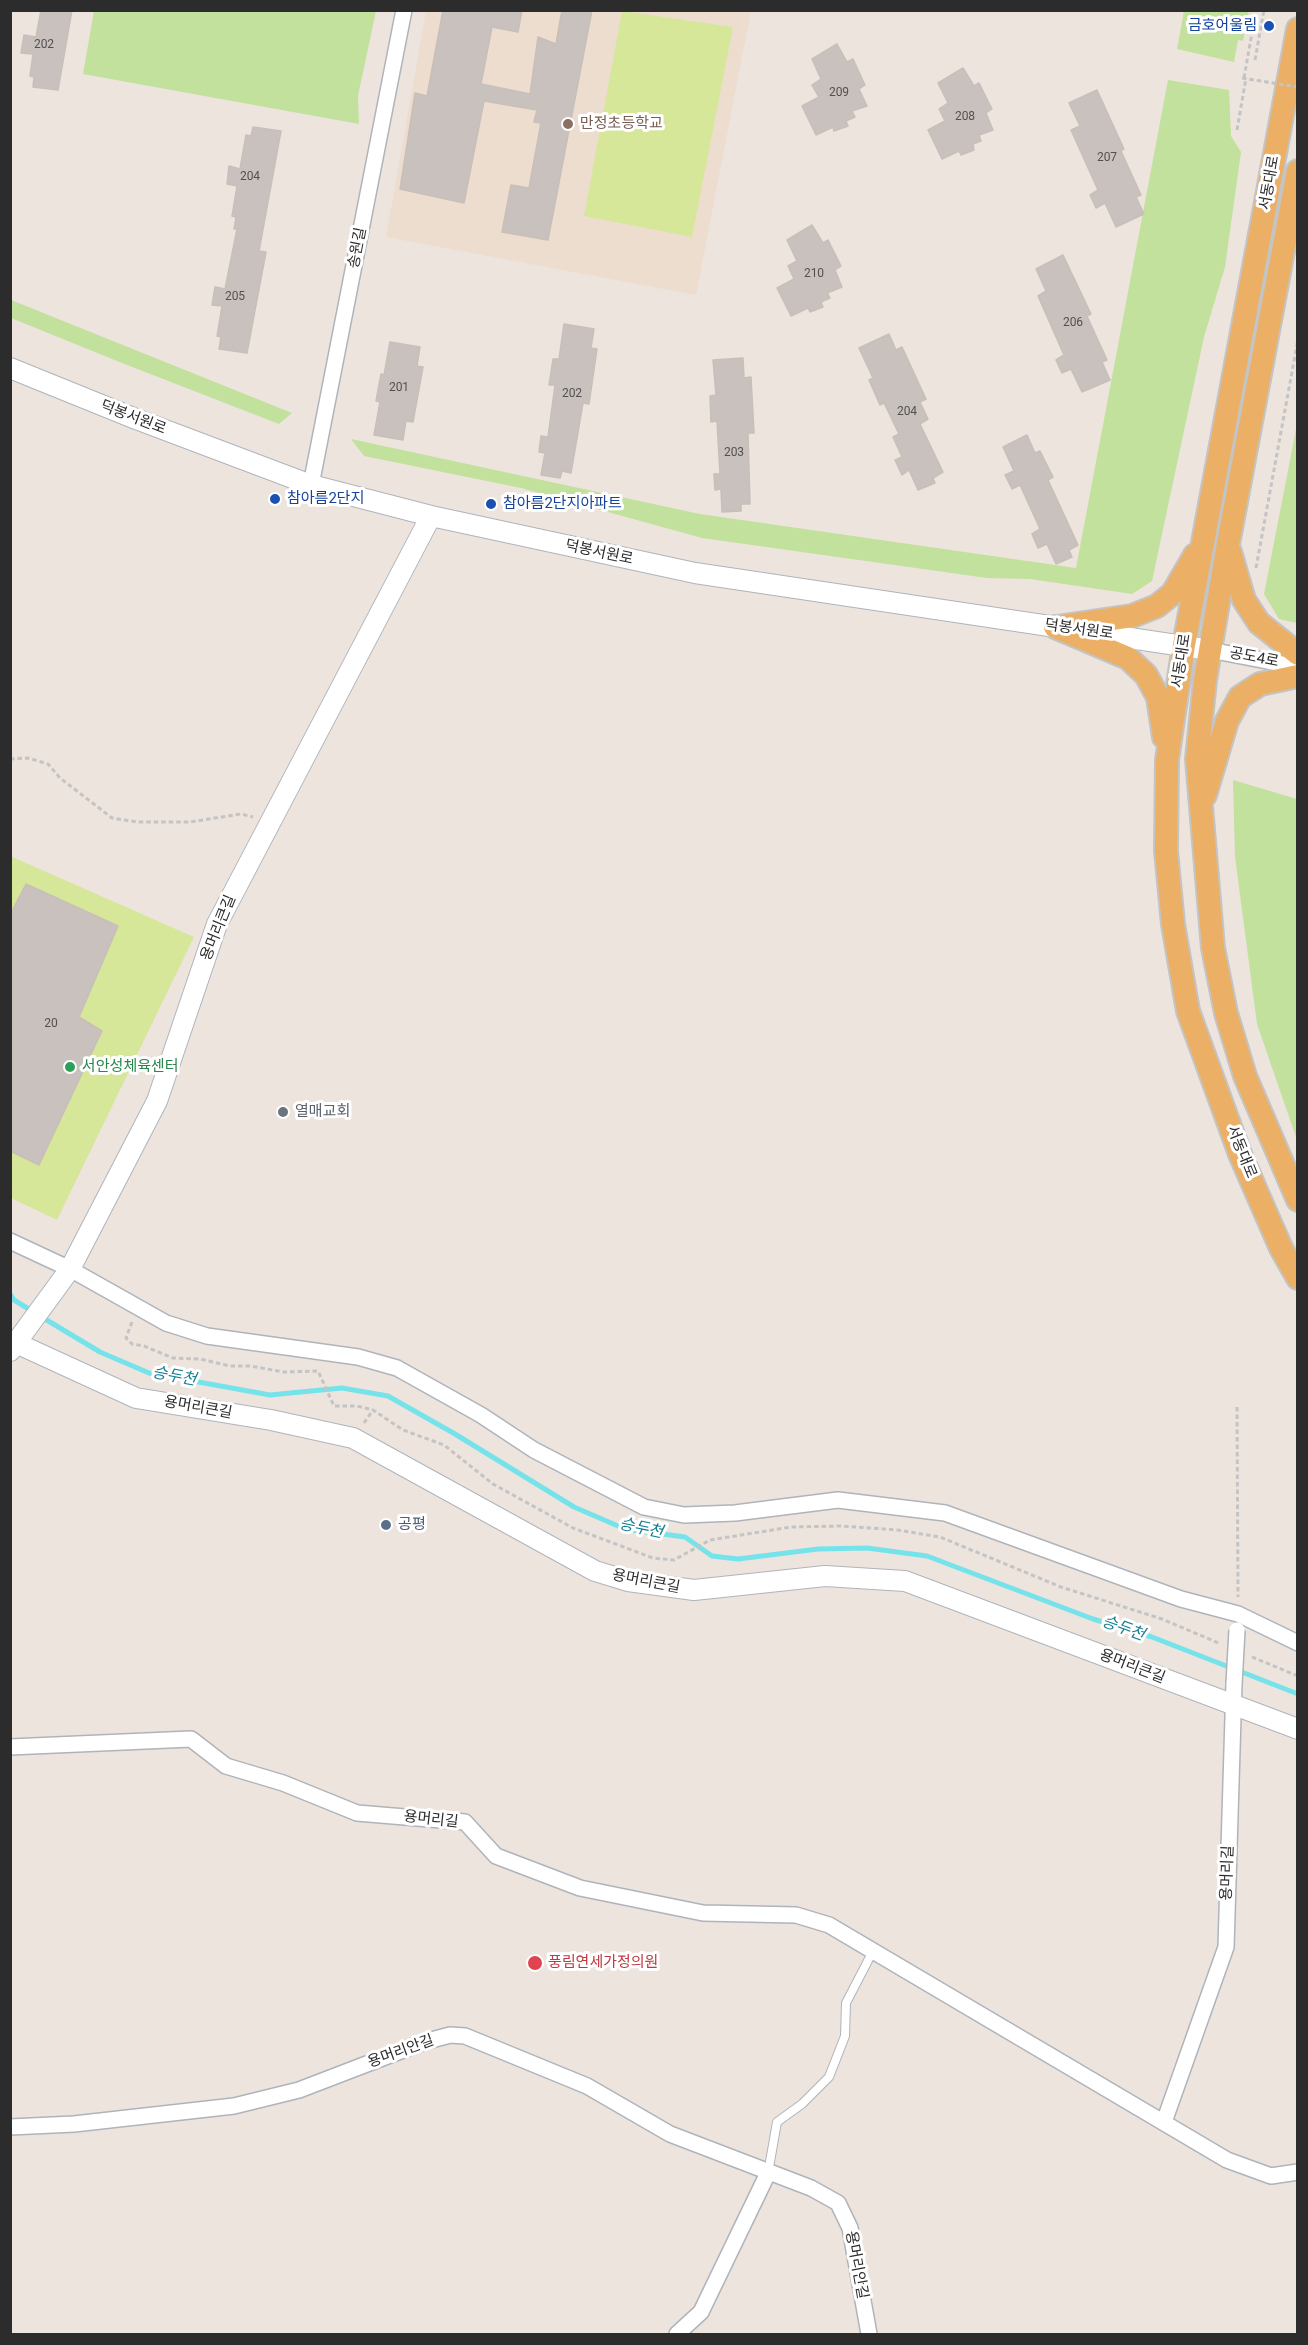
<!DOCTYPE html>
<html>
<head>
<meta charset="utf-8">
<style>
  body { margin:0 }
  #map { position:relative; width:1308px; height:2345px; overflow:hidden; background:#ede4de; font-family:Roboto,sans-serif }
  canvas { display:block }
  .frame { position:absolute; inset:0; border:12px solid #2c2c2c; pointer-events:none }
</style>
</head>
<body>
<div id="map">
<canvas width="1308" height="2345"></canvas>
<div class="frame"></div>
</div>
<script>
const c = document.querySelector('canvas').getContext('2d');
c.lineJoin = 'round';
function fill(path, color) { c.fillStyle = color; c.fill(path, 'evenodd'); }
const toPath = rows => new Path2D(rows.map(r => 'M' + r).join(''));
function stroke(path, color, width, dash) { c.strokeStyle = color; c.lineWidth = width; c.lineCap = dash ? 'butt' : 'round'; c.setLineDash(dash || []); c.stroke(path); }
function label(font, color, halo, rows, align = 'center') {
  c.font = font + ' Roboto,"Noto Sans KR",sans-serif'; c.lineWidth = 6; c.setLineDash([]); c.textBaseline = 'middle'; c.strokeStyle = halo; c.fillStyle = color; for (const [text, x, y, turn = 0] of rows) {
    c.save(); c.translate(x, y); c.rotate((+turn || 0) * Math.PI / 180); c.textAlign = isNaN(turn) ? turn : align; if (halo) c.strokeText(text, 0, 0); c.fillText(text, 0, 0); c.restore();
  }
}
fill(toPath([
  [426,11,751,11,696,295,386,237]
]), '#edddcf');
fill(toPath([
  [94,11,376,11,358,96,359,124,83,74],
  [1184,11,1249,11,1243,41,1238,40,1234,62,1177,49],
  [1168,80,1229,90,1231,136,1241,152,1225,267,1204,337,1152,581,1132,594,1030,579,987,578,702,538,521,488,364,456,351,439,700,514,1076,568],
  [10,300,11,300,292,413,279,424,122,363,11,318],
  [1297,424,1298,623,1297,623,1279,619,1264,594],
  [1233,780,1297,799,1297,1140,1257,1024,1235,857]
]), '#c2e19d');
fill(toPath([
  [622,11,733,27,692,237,584,216],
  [10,856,194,937,57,1220,11,1198]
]), '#d6e79a');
stroke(toPath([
  [10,1294,14,1300,32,1311],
  [40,1316,100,1352,149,1373,270,1395,342,1388,388,1396,455,1434,574,1507,625,1529,685,1537,712,1556,738,1559,818,1549,867,1548,927,1556,1093,1619,1152,1637,1298,1694]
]), '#76e3ea', 5);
const building = toPath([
  [41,10,72,10,58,90,33,87,34,77,30,76,33,54,21,53,24,35,36,37,41,10],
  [443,10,522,10,518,32,492,27,481,84,530,94,538,37,556,44,562,10,592,10,548,240,502,232,511,185,529,188,541,123,534,122,537,110,484,101,464,203,400,189,415,93,427,96,443,10],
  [837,44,847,62,853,59,865,85,859,89,867,106,852,111,855,117,846,121,848,126,834,131,833,127,816,135,802,106,819,97,812,85,821,79,812,59,837,44],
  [963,68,974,86,979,83,992,109,986,113,993,130,979,135,981,141,973,144,974,150,961,155,959,151,942,159,928,130,945,121,939,109,948,103,938,83,963,68],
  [1097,90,1124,149,1121,151,1141,195,1136,197,1144,214,1116,227,1105,203,1096,208,1090,195,1098,190,1071,130,1080,126,1069,103,1097,90],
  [253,127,281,131,259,251,266,252,247,353,219,349,221,337,217,336,222,306,212,305,215,287,225,289,237,229,234,229,236,217,232,216,237,186,227,184,229,166,240,169,246,135,251,136,253,127],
  [812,225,823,243,828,240,841,266,835,270,842,287,827,293,830,298,821,302,823,307,810,312,808,308,791,316,777,288,794,279,788,266,797,261,787,240,812,225],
  [1063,255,1091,314,1087,316,1107,360,1102,362,1110,380,1082,392,1071,369,1062,373,1056,360,1064,355,1038,296,1046,291,1036,269,1063,255],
  [564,324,594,329,591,348,597,349,589,404,583,403,571,473,562,471,560,478,541,475,545,453,539,452,541,436,548,437,555,385,549,385,553,359,559,359,564,324],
  [889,334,896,350,902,347,926,399,920,402,928,419,920,424,943,472,933,478,935,483,918,490,909,470,902,475,895,460,902,457,893,437,899,434,884,403,880,405,869,380,873,378,859,348,889,334],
  [390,342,420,347,417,366,423,367,413,422,406,421,403,440,374,435,380,402,376,401,381,374,384,375,390,342],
  [743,358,744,378,751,377,754,433,748,433,750,504,741,504,741,511,722,512,721,489,715,490,714,474,720,474,717,421,711,422,710,396,716,395,713,360,743,358],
  [1027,435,1035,453,1040,451,1053,477,1048,480,1078,545,1069,550,1072,557,1056,564,1047,544,1038,548,1032,534,1040,529,1020,485,1012,489,1005,475,1014,471,1003,447,1027,435],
  [26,884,118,926,79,1017,102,1031,39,1165,10,1151,10,915,26,884]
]);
fill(building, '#c8c1be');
stroke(building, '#c8bfb8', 1.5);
const lane = toPath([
  [768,2173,777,2122,802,2104,829,2077,845,2036,846,2003,873,1951]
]);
const street = toPath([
  [311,485,404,10],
  [1210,650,1298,667],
  [10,1241,70,1269,166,1323,207,1336,358,1357,397,1368,481,1415,534,1450,644,1507,684,1515,735,1513,838,1500,945,1513,1181,1599,1238,1614,1298,1643],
  [10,1747,191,1739,226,1766,283,1783,357,1813,465,1822,496,1856,580,1888,703,1913,796,1915,829,1925,1227,2160,1271,2176,1298,2172],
  [1164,2122,1226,1947,1234,1684],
  [10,2127,74,2124,234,2106,299,2090,424,2042,450,2035,465,2036,587,2086,670,2134,811,2188,838,2203,850,2228,869,2334],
  [677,2334,701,2312,768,2173]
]);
const secondary = toPath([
  [10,368,136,419,311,485,431,516,695,573,1210,650],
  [16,1343,136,1398,271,1420,353,1438,595,1571,628,1581,694,1590,825,1576,905,1581,1298,1729],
  [10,1351,70,1269,157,1101,217,924,431,516]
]);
const primary = toPath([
  [1298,29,1184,645,1167,760,1166,851,1173,924,1188,1011,1240,1154,1281,1248,1298,1278],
  [1298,171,1228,544,1205,680,1197,759,1213,948,1226,1013,1245,1076,1298,1200],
  [1230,552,1244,600,1259,623,1298,654],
  [1055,627,1128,658,1146,675,1158,697,1164,737],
  [1057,627,1132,616,1157,606,1173,593,1195,555],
  [1205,795,1227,721,1240,697,1260,684,1298,676]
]);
stroke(lane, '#afb4bb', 10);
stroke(street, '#afb4bb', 18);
stroke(secondary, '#afb4bb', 22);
stroke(primary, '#c4c4c4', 26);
stroke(toPath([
  [1255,60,1264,10],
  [1244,78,1256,10],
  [1237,130,1246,78],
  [1256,568,1298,339],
  [10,759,28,758,48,764,60,778,112,818,137,822,190,822,241,814,253,817],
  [132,1322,126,1338,132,1344,144,1346,173,1358,200,1359,230,1366,250,1366,284,1372,318,1371,334,1406,357,1406,373,1410,403,1430,444,1445,493,1484,573,1528,653,1558,674,1560,710,1540,791,1527,842,1526,898,1530,940,1537,1061,1587,1162,1619,1221,1644],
  [1237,1407,1238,1597],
  [364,1423,373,1410],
  [1252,1657,1298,1676]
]), '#c4c4c4', 3, [4.5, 3]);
stroke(lane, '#fff', 8);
stroke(street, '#fff', 15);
stroke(secondary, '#fff', 20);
stroke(primary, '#ebb065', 22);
const streetBridge = toPath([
  [1234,1684,1237,1630]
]);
stroke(streetBridge, '#afb4bb', 18, []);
stroke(toPath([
  [1242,78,1298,87]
]), '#c4c4c4', 3, [4.5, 3]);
stroke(streetBridge, '#fff', 15);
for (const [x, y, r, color] of [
  [1269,26,6,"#1a4fb4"],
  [568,124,6,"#8d6e63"],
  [275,499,6,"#1a4fb4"],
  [491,504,6,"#1a4fb4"],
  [70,1067,6,"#2e9e5b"],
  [283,1112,6,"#6b7280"],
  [386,1525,6,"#5c6f8a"],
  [535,1963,8,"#e0444e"]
]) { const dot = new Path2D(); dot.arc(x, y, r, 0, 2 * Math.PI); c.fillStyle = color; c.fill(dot); stroke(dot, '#fff', 2); }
label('12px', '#535150', null, [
  ["202",44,45],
  ["209",839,93],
  ["208",965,117],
  ["207",1107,158],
  ["204",250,177],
  ["210",814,274],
  ["205",235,297],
  ["206",1073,323],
  ["201",399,388],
  ["202",572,394],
  ["204",907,412],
  ["203",734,453],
  ["20",51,1024]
]);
label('15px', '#164399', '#fff', [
  ["금호어울림",1257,26,"right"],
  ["참아름2단지",287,499],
  ["참아름2단지아파트",503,504]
], 'left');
label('15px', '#785e54', '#fff', [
  ["만정초등학교",580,124]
], 'left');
label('15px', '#2c2c2c', '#fff', [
  ["서동대로",1270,183,-80],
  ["송원길",358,248,-79],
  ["덕봉서원로",133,418,21],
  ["덕봉서원로",599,553,12],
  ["덕봉서원로",1079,630,8],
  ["공도4로",1254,658,11],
  ["서동대로",1182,661,-81],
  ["용머리큰길",219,928,-68],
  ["서동대로",1241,1152,68],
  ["용머리큰길",198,1408,10],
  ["용머리큰길",646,1582,11],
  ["용머리큰길",1132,1667,21],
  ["용머리길",431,1820,6],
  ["용머리길",1228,1873,-88],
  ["용머리안길",401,2052,-20],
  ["용머리안길",856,2265,80]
]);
label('15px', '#27864d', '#fff', [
  ["서안성체육센터",82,1067]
], 'left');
label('15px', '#5b616d', '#fff', [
  ["열매교회",295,1112]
], 'left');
label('15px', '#4e5e75', '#fff', [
  ["공평",398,1525]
], 'left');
label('15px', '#be3a42', '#fff', [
  ["풍림연세가정의원",548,1963]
], 'left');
label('italic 16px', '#137f91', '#fff', [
  ["승두천",174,1377,11],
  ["승두천",641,1529,12],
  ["승두천",1123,1629,20]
]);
</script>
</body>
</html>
